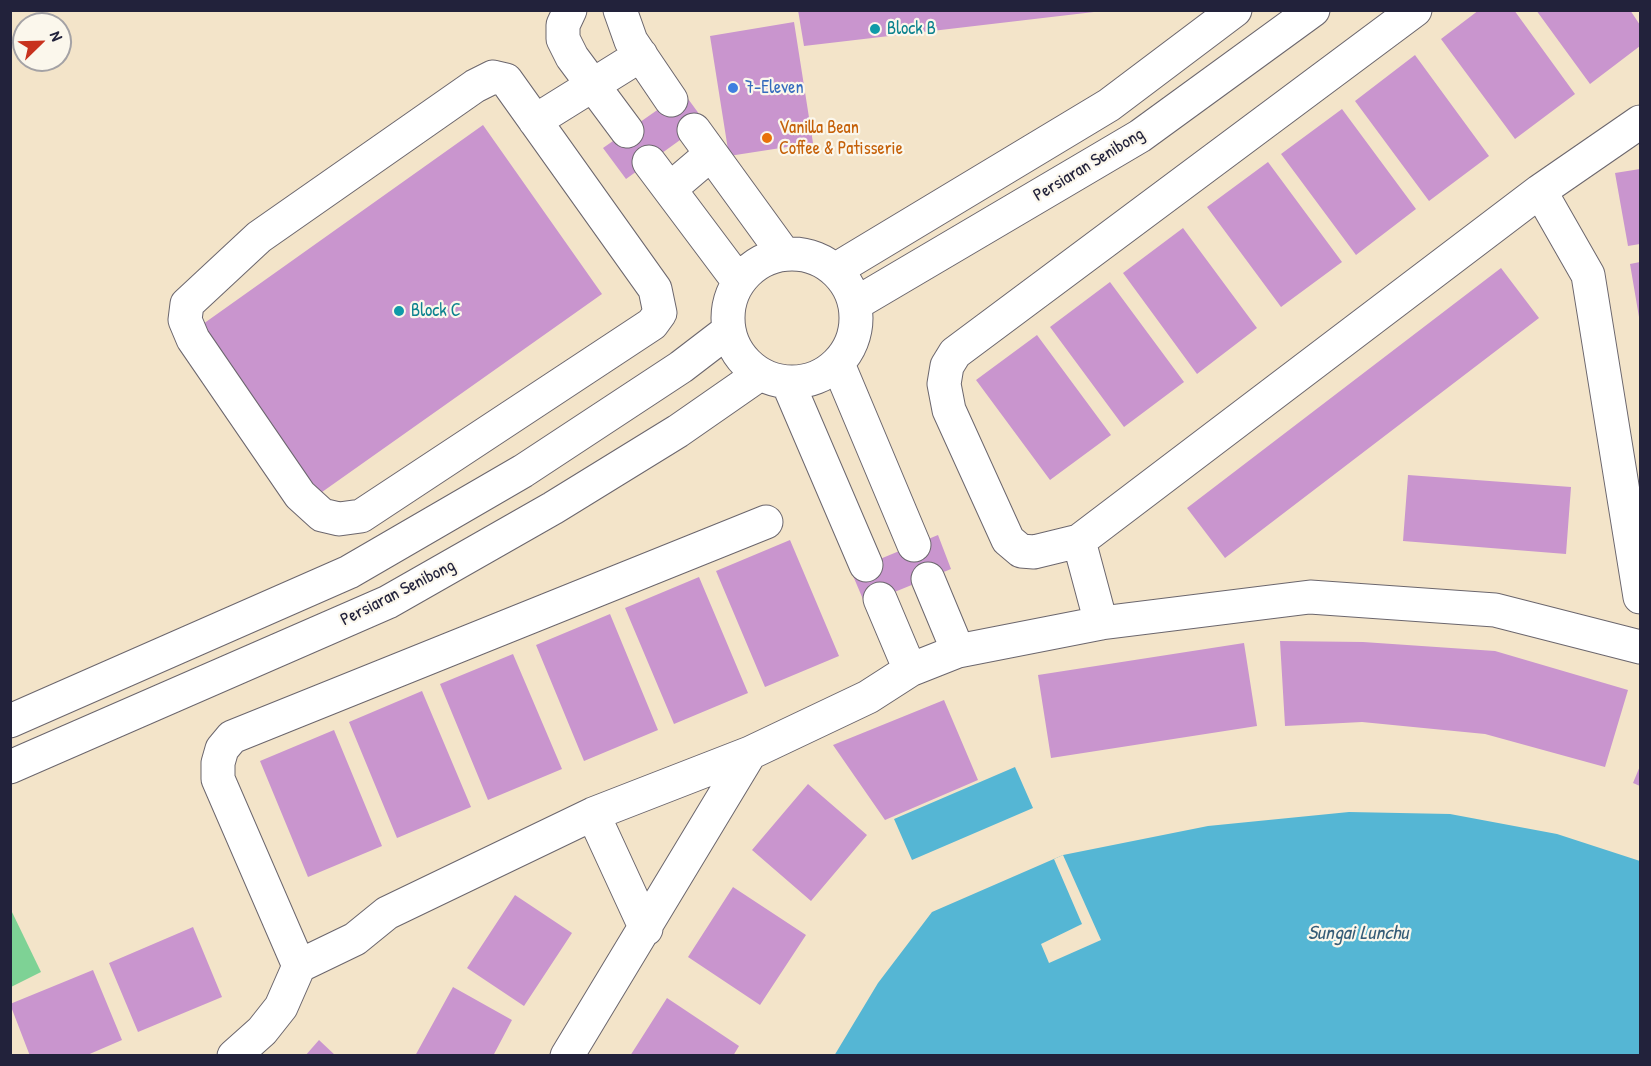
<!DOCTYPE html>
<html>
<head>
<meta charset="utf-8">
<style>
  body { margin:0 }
  #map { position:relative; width:1651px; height:1066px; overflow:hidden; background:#f3e4c9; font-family:"Patrick Hand",sans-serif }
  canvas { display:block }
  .frame { position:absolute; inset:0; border:12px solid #22223b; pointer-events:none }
  .north { position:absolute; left:12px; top:12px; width:60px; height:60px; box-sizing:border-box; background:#fbf7ec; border:2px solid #a4a2a5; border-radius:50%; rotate:67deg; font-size:16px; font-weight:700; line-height:24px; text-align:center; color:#22223b }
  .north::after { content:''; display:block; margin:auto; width:21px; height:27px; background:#c8321e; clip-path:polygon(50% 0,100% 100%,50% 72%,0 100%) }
</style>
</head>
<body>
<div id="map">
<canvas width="1651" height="1066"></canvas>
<div class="frame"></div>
<div class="north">N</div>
</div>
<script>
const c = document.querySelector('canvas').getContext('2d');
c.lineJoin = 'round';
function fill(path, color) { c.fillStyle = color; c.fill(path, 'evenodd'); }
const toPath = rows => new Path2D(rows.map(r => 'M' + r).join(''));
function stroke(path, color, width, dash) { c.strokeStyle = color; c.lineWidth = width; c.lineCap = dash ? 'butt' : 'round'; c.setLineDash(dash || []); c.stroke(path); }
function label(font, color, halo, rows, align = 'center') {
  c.font = font + ' "Patrick Hand",sans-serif'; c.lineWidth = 4.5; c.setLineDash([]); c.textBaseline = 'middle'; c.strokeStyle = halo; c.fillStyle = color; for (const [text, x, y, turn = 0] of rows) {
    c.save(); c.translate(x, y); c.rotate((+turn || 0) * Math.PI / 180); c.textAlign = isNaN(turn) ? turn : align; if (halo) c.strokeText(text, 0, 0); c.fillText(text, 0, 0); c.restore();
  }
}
fill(toPath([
  [11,910,41,972,11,987,10,987]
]), '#7ed295');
fill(toPath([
  [1015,767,1033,808,912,860,894,819],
  [1349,812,1450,814,1557,834,1640,861,1640,1055,834,1056,878,983,932,912,1063,855,1208,826]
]), '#55b6d4');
fill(toPath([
  [1063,855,1101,940,1049,963,1041,944,1082,924,1054,859]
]), '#f3e4c9');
fill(toPath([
  [798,10,1094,10,1094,12,804,46],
  [1479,10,1514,10,1575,94,1515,139,1441,39],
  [1536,10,1630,10,1640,25,1640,46,1590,84],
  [794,22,813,143,729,156,710,36],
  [1415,55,1489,156,1429,201,1355,101],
  [683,92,705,122,626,179,603,148],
  [1342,109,1416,209,1356,255,1281,154],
  [483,125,602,294,315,497,196,329],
  [1268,162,1342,262,1281,307,1207,207],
  [1640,169,1640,244,1628,246,1615,173],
  [1183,228,1257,328,1197,374,1123,273],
  [1640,262,1640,317,1639,317,1630,264],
  [1501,268,1539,318,1225,558,1187,508],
  [1110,282,1184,382,1124,427,1050,327],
  [1037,335,1111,435,1050,480,976,380],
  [1408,475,1571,487,1566,554,1403,541],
  [938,535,951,569,865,604,851,571],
  [790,540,839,656,765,687,716,571],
  [699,577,748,693,674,724,625,608],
  [610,614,658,730,584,761,536,645],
  [1280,641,1363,642,1495,651,1628,690,1605,767,1485,734,1362,722,1285,726],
  [1244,643,1257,726,1051,758,1038,675],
  [513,654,562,769,488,800,440,684],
  [422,691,471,807,397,838,349,722],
  [944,700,978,780,885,820,833,745],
  [334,730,382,846,308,877,260,761],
  [1640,766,1640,786,1633,783],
  [808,784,867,835,811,901,752,850],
  [733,887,806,935,760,1005,688,957],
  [515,895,572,933,524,1006,467,968],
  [193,927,222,997,138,1032,109,963],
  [93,970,122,1040,85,1056,30,1056,10,1004],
  [453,987,512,1020,493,1056,415,1056],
  [667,998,739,1046,733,1056,630,1056],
  [319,1040,336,1056,305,1056]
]), '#c995ce');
const minor = toPath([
  [570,10,563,25,563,39,572,57,627,131],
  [620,10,631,41,671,100],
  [1415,10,955,353,947,366,944,384,949,410,1008,540,1021,551,1034,552,1079,541,1540,191,1640,122],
  [493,77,506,80,655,289,660,313,652,324,361,516,339,519,322,515,300,495,193,339,185,320,187,304,259,237,475,86,493,77],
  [535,121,641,55],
  [694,130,784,254],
  [649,162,739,282],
  [670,189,711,154],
  [1540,191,1588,275,1640,597],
  '728 318a64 64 0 1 1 128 0a64 64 0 1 1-128 0Z',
  [835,270,1109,105,1235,10],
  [855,304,1140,136,1313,10],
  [838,364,914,545],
  [788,383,866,565],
  [1079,541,1101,623],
  [928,579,958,651],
  [880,599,910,670],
  [10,721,349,572,523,471,681,367,728,331],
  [10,767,388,602,553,508,678,431,760,374],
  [593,814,646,929],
  [299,966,218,779,218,763,222,749,232,737,766,522],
  [234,1056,262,1031,281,1007,299,966,355,939,387,913,593,814,750,753,868,697,910,670,958,651,1101,623,1310,597,1495,610,1640,647],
  [567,1056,750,753]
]);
stroke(minor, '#6b666d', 35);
stroke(minor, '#fff', 33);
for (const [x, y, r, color] of [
  [875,29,6,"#0f9aa8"],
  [733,88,6,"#3f7fe0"],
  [767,138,6,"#e8710a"],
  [399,311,6,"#0f9aa8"]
]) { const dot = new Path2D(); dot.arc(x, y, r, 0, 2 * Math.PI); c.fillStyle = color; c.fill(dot); stroke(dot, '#fbf7ec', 2); }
label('18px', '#0d838f', '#fbf7ec', [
  ["Block B",887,29],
  ["Block C",411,311]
], 'left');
label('18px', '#366cbe', '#fbf7ec', [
  ["7-Eleven",745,88]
], 'left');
label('18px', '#c56008', '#fbf7ec', [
  ["Vanilla Bean",779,128],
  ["Coffee & Patisserie",779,149]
], 'left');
label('18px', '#22223b', '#fbf7ec', [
  ["Persiaran Senibong",1089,165,-31],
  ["Persiaran Senibong",398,593,-27]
]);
label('italic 20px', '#365d78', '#fbf7ec', [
  ["Sungai Lunchu",1358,934]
]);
</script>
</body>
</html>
